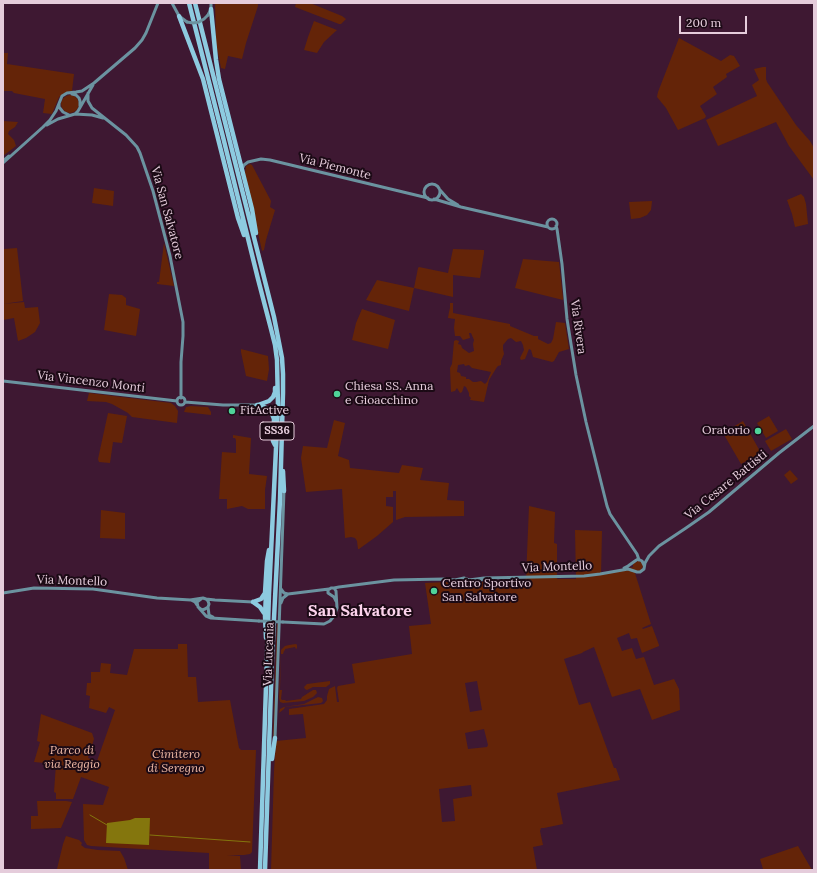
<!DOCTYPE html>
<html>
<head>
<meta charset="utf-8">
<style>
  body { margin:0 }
  #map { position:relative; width:817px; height:873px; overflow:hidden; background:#3e1832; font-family:Lora,serif }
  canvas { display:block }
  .frame { position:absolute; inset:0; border:4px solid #e5ccdb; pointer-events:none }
  .scale { position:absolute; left:679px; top:16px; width:68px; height:18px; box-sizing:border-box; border:2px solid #e5ccdb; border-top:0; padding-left:5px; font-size:12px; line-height:14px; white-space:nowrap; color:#e5ccdb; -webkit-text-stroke:3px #1b0a15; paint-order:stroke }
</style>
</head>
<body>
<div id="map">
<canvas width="817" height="873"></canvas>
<div class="frame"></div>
<div class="scale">200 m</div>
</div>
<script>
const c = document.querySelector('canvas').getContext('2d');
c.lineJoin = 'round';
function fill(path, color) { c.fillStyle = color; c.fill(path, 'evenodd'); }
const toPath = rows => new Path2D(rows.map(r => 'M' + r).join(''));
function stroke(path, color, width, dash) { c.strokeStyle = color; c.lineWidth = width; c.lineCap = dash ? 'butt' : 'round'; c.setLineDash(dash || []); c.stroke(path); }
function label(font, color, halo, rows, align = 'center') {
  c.font = font + ' Lora,serif'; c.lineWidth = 4; c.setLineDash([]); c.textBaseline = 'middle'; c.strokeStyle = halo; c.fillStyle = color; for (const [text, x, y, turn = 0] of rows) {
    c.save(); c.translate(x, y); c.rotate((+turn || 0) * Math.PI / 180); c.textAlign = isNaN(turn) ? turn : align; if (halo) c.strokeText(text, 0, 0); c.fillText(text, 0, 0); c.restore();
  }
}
fill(toPath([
  [215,3,258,3,258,6,246,43,242,59,228,56,225,69,221,68,216,43],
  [296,3,310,3,342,16,346,19,341,24,339,24,295,7],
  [314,21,337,30,324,42,317,53,304,50,308,37],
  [679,38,721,61,730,55,734,56,740,66,726,74,727,77,713,87,717,94,700,106,706,116,705,118,678,130,666,108,657,97,658,92],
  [3,53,8,53,7,64,74,74,72,91,65,93,59,97,52,114,43,113,45,99,14,93,12,91,3,91,3,92],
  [763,67,766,67,766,79,767,82,796,125,810,141,814,148,814,180,789,146,776,122,718,146,706,120,757,96,752,85,759,80,754,69],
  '61 104a9 9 0 1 1 18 0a9 9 0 1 1-18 0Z',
  [3,121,18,122,15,127,9,131,8,134,14,140,16,146,3,156],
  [250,164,252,165,271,201,270,207,275,210,266,240,264,250,262,251,245,173,246,166],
  [94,188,114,191,113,206,92,203],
  [801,194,804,197,806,204,808,224,795,227,792,214,787,200],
  [652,201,651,210,647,215,640,218,631,219,629,202],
  [164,243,174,286,157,284,157,282,159,282],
  [3,246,4,249,17,248,23,301,3,304],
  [453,249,484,250,484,253,480,278,453,275,453,297,414,288,409,311,366,300,377,280,414,288,418,268,419,267,448,273],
  [523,259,559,262,563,298,563,300,515,288],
  [109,294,122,295,126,298,126,305,140,309,136,336,104,330],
  [24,302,25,308,38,307,40,323,35,332,26,338,18,341,14,318,3,320,3,304],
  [450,303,453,303,453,313,510,324,510,326,534,336,538,336,538,339,548,344,551,343,553,339,556,322,565,323,569,349,559,352,554,361,552,362,533,357,531,350,529,349,525,359,521,360,520,358,524,350,523,345,521,341,516,342,511,338,508,339,503,345,503,349,504,354,501,361,501,365,498,366,497,367,489,380,484,402,470,400,471,398,469,396,469,393,466,387,464,386,462,392,460,393,457,388,455,391,451,392,450,368,452,364,454,341,456,340,459,341,458,344,461,345,462,348,469,353,474,351,473,344,474,340,471,333,469,333,470,338,463,340,460,336,455,336,454,328,455,319,448,318,449,312,450,308],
  [464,364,465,366,469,365,472,368,491,372,487,382,485,384,481,381,476,382,473,382,469,379,466,379,466,377,461,376,460,373,457,372,458,365],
  [362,309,395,320,388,349,352,340,356,323],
  [241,349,268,356,269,369,267,381,246,376,241,352],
  [89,393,171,403,175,406,178,411,177,423,132,417,128,413,112,404,106,402,87,401],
  [191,406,208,407,211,412,211,415,184,412,186,407],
  [108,413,127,416,122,443,113,442,110,463,99,462,98,459],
  [769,416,778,431,766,438,757,423],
  [334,420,345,423,338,456,349,460,350,468,399,473,402,465,423,468,420,480,449,483,447,500,464,501,464,516,405,517,396,520,396,491,393,491,393,497,386,497,386,506,393,507,393,522,377,536,359,549,358,549,357,541,355,538,351,537,345,538,342,489,306,492,301,458,303,446,327,448],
  [743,421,761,453,741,464,723,433],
  [786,429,792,439,771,451,765,441],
  [233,435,251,438,249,474,267,476,265,490,265,509,248,509,242,506,227,509,227,499,219,499,222,452,236,453,236,440,235,438,233,438],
  [790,470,798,479,791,484,784,475],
  [529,506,555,512,554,543,557,544,557,579,576,579,575,530,602,531,601,575,633,567,633,564,638,561,642,562,643,566,641,570,638,571,634,570,651,624,642,628,643,629,652,626,659,645,659,646,642,653,637,638,631,639,629,633,617,638,622,651,632,648,636,659,644,657,654,685,674,679,679,689,680,710,652,720,640,689,612,697,594,647,583,652,582,653,564,659,579,705,590,702,614,768,616,768,620,780,557,793,563,824,544,828,541,828,540,831,543,845,533,847,537,870,271,870,274,771,276,741,306,738,303,714,289,715,289,709,324,704,327,700,327,696,329,689,335,686,337,702,339,702,337,688,338,686,355,683,352,664,412,654,409,626,431,624,425,583,447,582,455,584,459,589,466,588,479,583,486,581,526,579],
  [477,681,482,710,470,712,465,683],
  [484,729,488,745,487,747,468,749,465,733],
  [471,785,472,796,453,799,455,821,442,822,439,789],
  [101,510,125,513,125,539,100,538],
  [277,624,279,624,274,738,273,738],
  [178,644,187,644,188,677,196,677,198,702,230,700,239,748,241,750,256,750,252,852,250,854,244,855,227,855,240,856,241,870,209,870,209,853,91,846,87,845,84,840,83,804,103,805,109,787,81,777,73,799,56,799,56,793,54,792,56,764,34,762,40,742,37,741,41,714,92,733,94,739,88,758,97,761,115,710,109,707,106,713,89,708,90,696,86,695,87,683,91,683,91,672,100,672,101,663,111,664,110,673,127,675,134,649,178,649],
  [296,644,297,645,297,648,296,649,295,647,285,649,285,650,284,651,283,654,281,654,280,690,282,690,281,699,282,700,285,700,286,701,301,699,302,697,313,690,316,690,317,693,313,697,304,701,283,703,280,702,279,698,281,653,281,650,285,646,289,645],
  [330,681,330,684,326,687,313,687,307,690,305,689,304,687,307,684],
  [318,697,322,698,323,701,321,703,285,707,284,709,279,713,280,709,284,707,304,704],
  [37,801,66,801,72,802,61,828,31,829,31,816,38,816],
  [66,836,79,840,82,843,81,845,85,848,98,850,120,851,124,858,128,870,66,870,57,869,63,844],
  [798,846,812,870,732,870,763,869,760,859]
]), '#642408');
fill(toPath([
  [135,818,150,818,149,845,106,843,107,823,130,820]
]), '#84760d');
stroke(toPath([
  [90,815,107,825],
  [150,835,250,842]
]), '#84760d', 1);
stroke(toPath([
  [172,3,179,16,187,22],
  [208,15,211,9,211,3],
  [88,93,88,101,92,108,126,135,137,147,140,153,153,191,170,256,183,322,183,336,181,362,181,398],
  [72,94,76,95,79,98,80,101,80,106],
  [59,104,59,107,63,112,69,115],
  [75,114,92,115,103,118],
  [47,125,58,119,75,114,78,111,93,85],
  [3,161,9,156],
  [3,163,43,127,50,120,56,111,62,96,67,93,76,92,82,91,94,83,135,48,142,40,146,33,158,3],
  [242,169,244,165,248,162,261,159,270,160,428,198],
  '424 192a8 8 0 1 1 16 0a8 8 0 1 1-16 0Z',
  [440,190,448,199,458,205],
  [434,199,461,207,548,227],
  '547 224a5 5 0 1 1 10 0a5 5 0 1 1-10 0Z',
  [556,226,557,229,562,264,567,319,576,375,586,422,607,506,610,514,637,554,639,560],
  [3,381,177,401],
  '177 401a4 4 0 1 1 8 0a4 4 0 1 1-8 0Z',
  [185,402,223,405,257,405],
  [624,568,628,566,635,561,638,559,642,561,644,565],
  [450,581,463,587,468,583,485,579],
  [281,589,284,593,288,594,329,589],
  [3,593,34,588,93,589,157,598,191,600,195,602,197,605],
  [206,599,215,600,253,602],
  [190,600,203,598,206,599,208,601,209,604,208,607,205,609,202,610,198,607,197,602,201,599],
  [336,601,334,597,328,593,328,590,331,588,334,588,339,587,394,580,444,579,455,580,464,578,469,580,484,578,584,576,600,574,628,569,637,572,640,572,644,569,645,563,649,556,659,546,686,528,709,512,779,453,814,426],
  [281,603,283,598,288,594],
  [208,607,209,615,213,617],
  [199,608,206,616,211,618,259,621],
  [283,622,324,624,330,621,334,616,337,608,336,591,334,588],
  [275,738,284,491]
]), '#6b93a0', 3);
stroke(toPath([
  [189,3,223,137,258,279,271,329,275,345,277,360,278,407,269,594,260,870],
  [195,3,274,317,282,358,283,374,283,393,280,500,272,658,265,870],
  [211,9,216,60,219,79,252,209,256,233],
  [179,16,203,79,238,218,244,235],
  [257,405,264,407,268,409,272,414,274,419,273,441,275,445],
  [258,405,269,401,273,397,275,392,275,388],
  [283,471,284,491],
  [266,593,265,616,266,638],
  [253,602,261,599,265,593,267,561,269,550],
  [253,602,260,607,264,613],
  [272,759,275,738]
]), '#8dcbe0', 4.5);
stroke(toPath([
  [187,22,193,23,199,22,204,19,208,15],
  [259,621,283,622]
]), '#6b93a0', 3);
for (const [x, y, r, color] of [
  [337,394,4,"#4fd399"],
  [232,411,4,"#4fd399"],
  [758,431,4,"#4fd399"],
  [434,591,4,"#4fd399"]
]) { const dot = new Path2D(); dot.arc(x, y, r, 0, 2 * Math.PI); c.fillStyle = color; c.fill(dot); stroke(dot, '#1b0a15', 1.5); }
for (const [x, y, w] of [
  [277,431,34]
]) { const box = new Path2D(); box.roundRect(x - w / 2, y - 9, w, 18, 3); c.fillStyle = '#1b0a15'; c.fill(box); stroke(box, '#e5ccdb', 1); }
label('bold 11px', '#e5ccdb', null, [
  ["SS36",277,431]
]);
label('12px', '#e5ccdb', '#1b0a15', [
  ["Via Piemonte",335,167,14],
  ["Via San Salvatore",167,213,75],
  ["Via Rivera",578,327,82],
  ["Via Vincenzo Monti",91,382,7],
  ["Via Cesare Battisti",726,485,-39],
  ["Via Montello",557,567,-2],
  ["Via Montello",72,581,2],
  ["Via Lucania",269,654,-88]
]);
label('12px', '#e5ccdb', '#1b0a15', [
  ["Chiesa SS. Anna",345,387],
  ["e Gioacchino",345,401],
  ["FitActive",240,411],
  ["Oratorio",750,431,"right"],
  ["Centro Sportivo",442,584],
  ["San Salvatore",442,598]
], 'left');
label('italic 12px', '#efb9a5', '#1b0a15', [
  ["Parco di",72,751],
  ["via Reggio",72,765],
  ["Cimitero",176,755],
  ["di Seregno",176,769]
]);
label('bold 16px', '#fcd3ec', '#1b0a15', [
  ["San Salvatore",360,611]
]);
</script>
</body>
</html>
